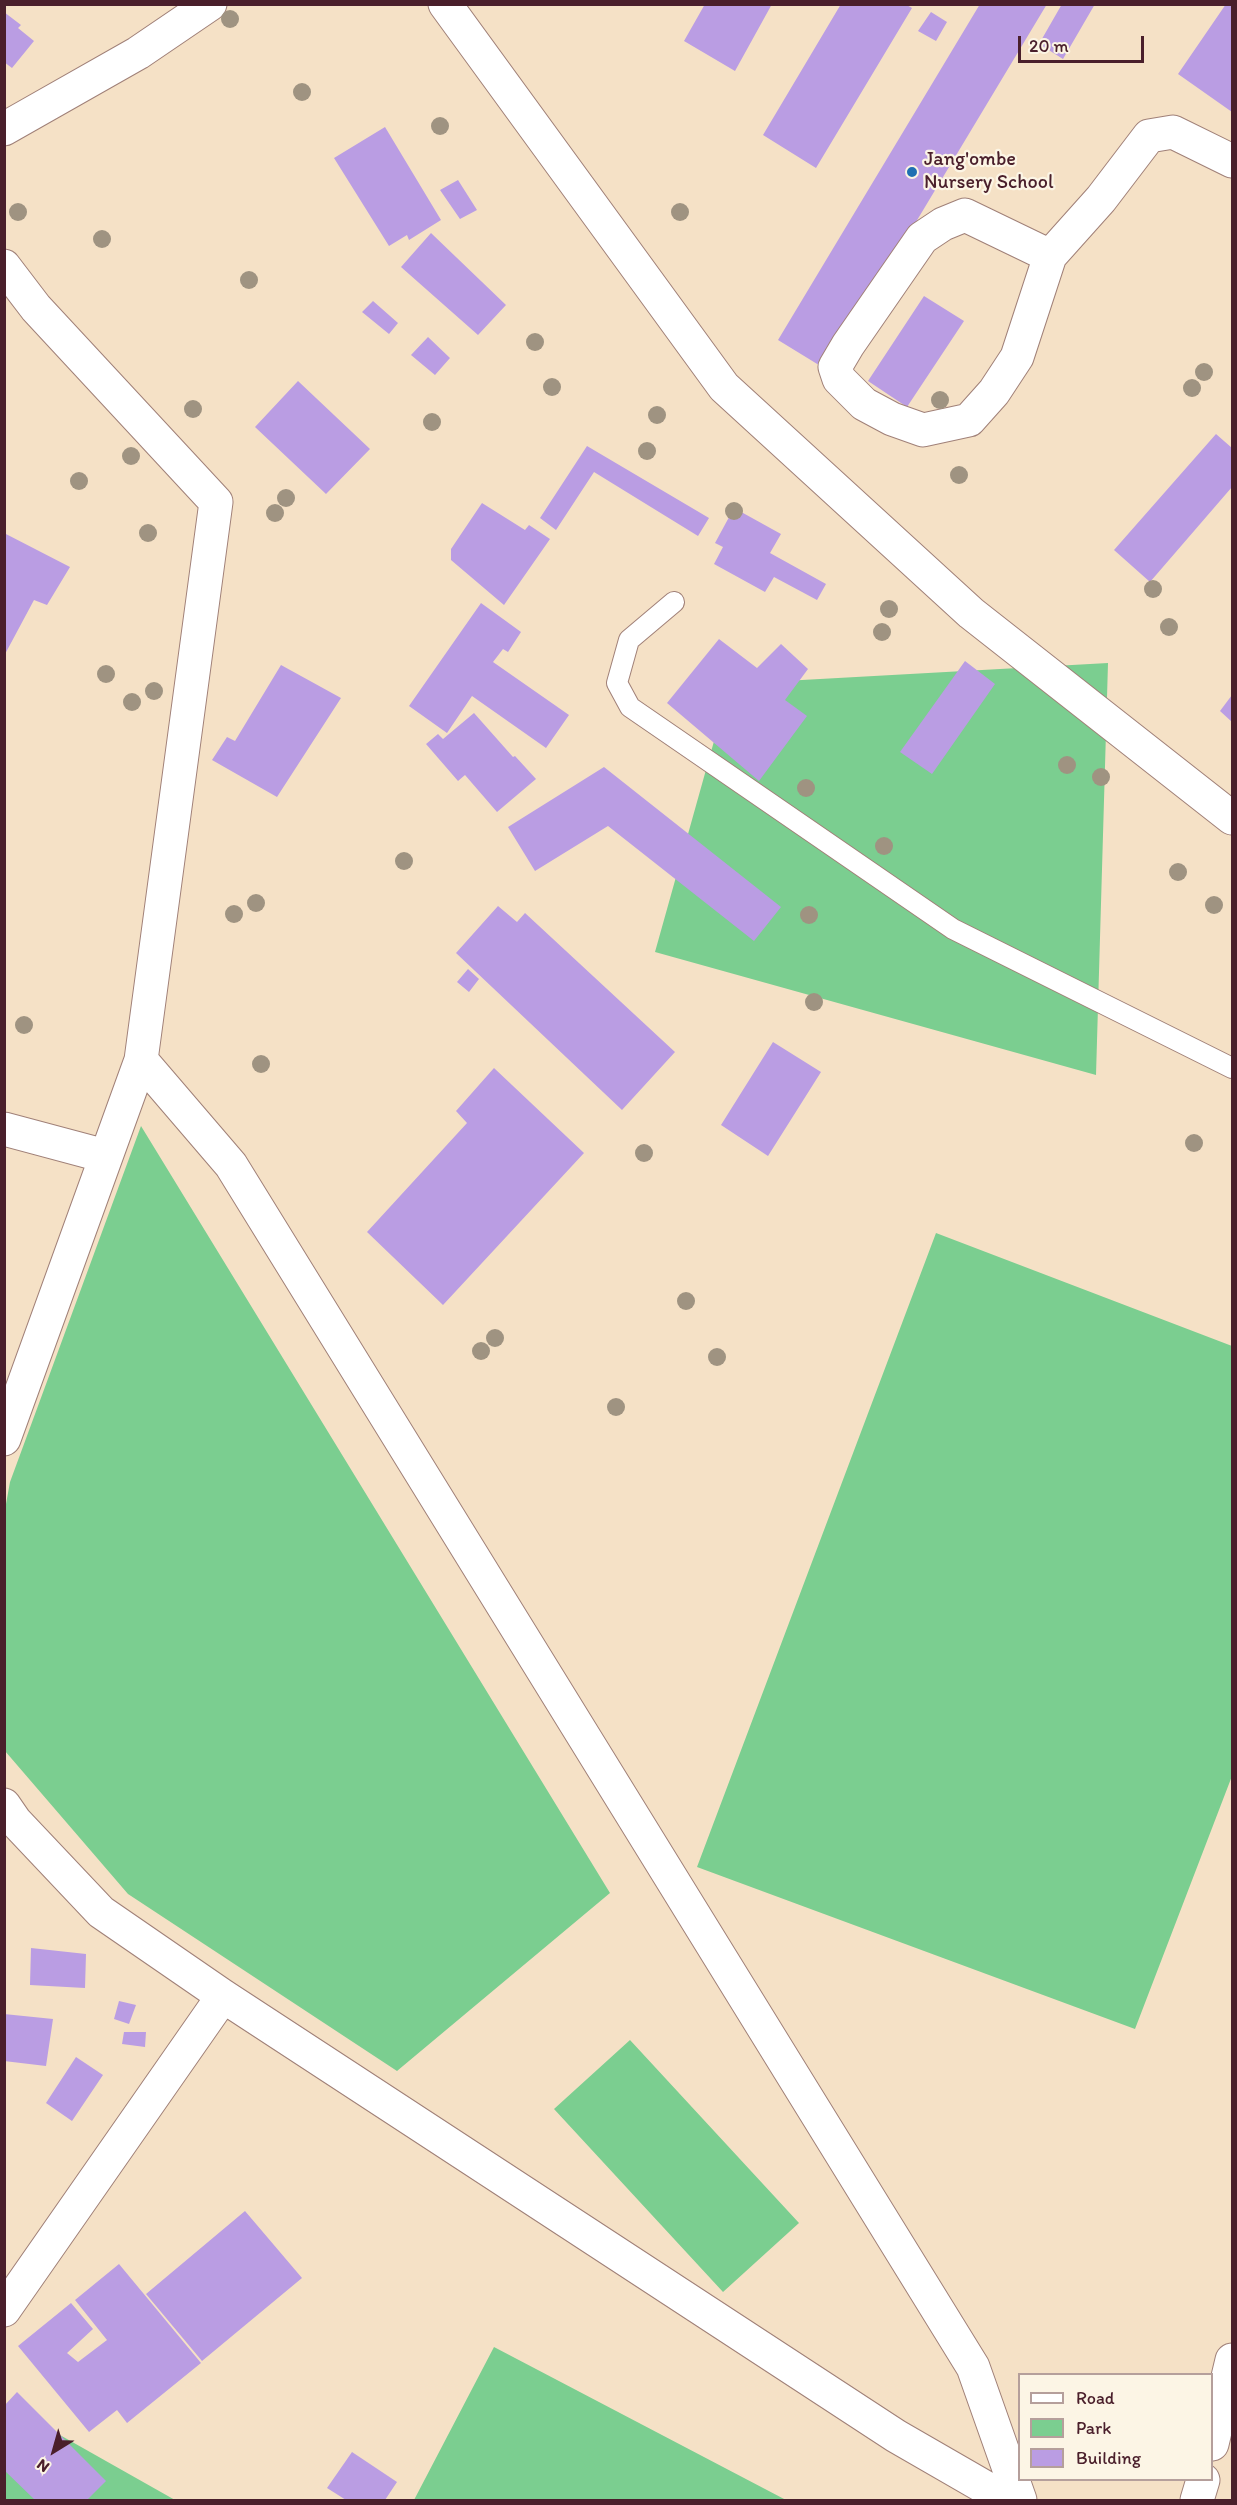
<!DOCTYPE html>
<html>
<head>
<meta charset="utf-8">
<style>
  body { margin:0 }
  #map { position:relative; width:1237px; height:2505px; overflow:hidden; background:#f5e1c6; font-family:Itim,sans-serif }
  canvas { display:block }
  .frame { position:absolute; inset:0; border:6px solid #4a1f2b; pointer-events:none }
  .legend { position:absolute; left:1018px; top:2373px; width:195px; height:108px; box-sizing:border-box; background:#fcf5e5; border:2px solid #b59f9b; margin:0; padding:8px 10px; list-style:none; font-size:18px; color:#4a1f2b }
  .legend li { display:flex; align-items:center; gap:12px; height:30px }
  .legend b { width:30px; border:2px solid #b59f9b }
  .north { position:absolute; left:24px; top:2421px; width:60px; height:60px; -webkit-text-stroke:4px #fcf5e5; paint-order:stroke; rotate:217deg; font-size:16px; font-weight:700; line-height:24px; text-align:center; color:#4a1f2b }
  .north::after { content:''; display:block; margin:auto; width:21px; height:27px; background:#4a1f2b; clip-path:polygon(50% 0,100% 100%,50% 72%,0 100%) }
  .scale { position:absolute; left:1018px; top:36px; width:126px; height:27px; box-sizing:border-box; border:3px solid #4a1f2b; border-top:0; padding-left:8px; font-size:18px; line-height:21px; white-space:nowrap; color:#4a1f2b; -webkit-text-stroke:4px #fcf5e5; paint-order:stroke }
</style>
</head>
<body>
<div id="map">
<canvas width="1237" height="2505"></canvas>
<div class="frame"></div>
<ul class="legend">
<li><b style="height:8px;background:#fff"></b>Road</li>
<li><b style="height:16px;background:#7bce90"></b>Park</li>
<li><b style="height:16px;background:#ba9de3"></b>Building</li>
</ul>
<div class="north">N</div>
<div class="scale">20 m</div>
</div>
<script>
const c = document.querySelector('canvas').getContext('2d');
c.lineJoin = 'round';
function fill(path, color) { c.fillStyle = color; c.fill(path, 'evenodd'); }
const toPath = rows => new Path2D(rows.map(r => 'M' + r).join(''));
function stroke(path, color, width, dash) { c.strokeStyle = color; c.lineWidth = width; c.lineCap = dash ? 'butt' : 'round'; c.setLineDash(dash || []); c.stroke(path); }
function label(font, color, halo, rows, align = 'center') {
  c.font = font + ' Itim,sans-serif'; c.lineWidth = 4.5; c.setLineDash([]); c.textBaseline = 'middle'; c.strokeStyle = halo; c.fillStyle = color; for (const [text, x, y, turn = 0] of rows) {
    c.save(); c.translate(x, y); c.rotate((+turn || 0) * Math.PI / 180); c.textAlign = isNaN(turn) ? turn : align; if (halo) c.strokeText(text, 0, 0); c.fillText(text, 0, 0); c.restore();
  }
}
fill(toPath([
  [1108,663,1096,1075,655,952,730,684],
  [141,1126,610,1893,397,2071,128,1894,5,1751,4,1515,10,1482],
  [936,1233,1232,1346,1232,1776,1135,2029,697,1867],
  [630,2040,799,2223,723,2292,554,2109],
  [494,2347,786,2500,414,2500],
  [5,2404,175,2500,5,2500]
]), '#7bce90');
fill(toPath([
  [705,4,772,4,735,71,684,41],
  [841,4,905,4,912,8,816,168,763,135],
  [980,4,1047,4,827,370,778,340],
  [1062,4,1095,4,1063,59,1039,44],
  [1226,4,1232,4,1232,112,1178,74],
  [4,12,21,25,18,28,34,41,12,68,4,62],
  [931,12,947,22,936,41,918,31],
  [385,127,441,220,409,240,407,235,389,246,334,158],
  [458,180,477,210,460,219,440,190],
  [431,233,506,305,478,335,401,267],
  [924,296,964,321,907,407,868,381],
  [373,301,398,323,389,334,362,312],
  [428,337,450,358,435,375,411,355],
  [298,381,370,449,326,494,255,427],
  [1216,434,1232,448,1232,487,1150,582,1114,550],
  [587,446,709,518,698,536,594,472,556,530,540,518],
  [482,503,525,530,529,525,550,539,504,605,451,560,451,549],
  [734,508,781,534,770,553,826,584,817,600,774,577,765,592,714,564,723,547,715,543],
  [4,533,70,567,47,605,34,600,4,656],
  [481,603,521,632,508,652,503,649,493,662,569,715,546,748,472,696,447,733,409,706],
  [719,639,757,668,781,644,808,669,785,700,807,716,759,781,667,703],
  [965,661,995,684,932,774,900,752],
  [281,665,341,698,277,797,212,760,227,737,235,741],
  [1232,695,1232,722,1220,711],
  [474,713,513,757,515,756,536,779,497,812,465,775,458,781,426,744,438,734,443,739],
  [604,767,781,907,754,941,608,826,535,871,508,827],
  [498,906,517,922,525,913,675,1052,622,1110,456,953],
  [468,969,479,979,469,992,457,982],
  [773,1042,821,1072,768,1156,721,1125],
  [494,1068,584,1153,443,1305,367,1232,467,1123,456,1111],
  [31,1948,86,1954,85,1988,30,1985],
  [119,2001,136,2005,129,2024,114,2019],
  [4,2014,53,2019,46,2066,4,2061],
  [124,2032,146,2032,145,2047,122,2044],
  [76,2057,103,2075,72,2121,46,2103],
  [245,2211,302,2278,202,2361,146,2294],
  [119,2264,201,2363,127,2423,117,2410,89,2432,18,2346,71,2303,93,2329,67,2353,78,2362,107,2340,75,2300],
  [17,2392,106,2481,87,2500,35,2500,4,2470,4,2406],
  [352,2452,397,2482,385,2500,346,2500,327,2488]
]), '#ba9de3');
const lane = toPath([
  [674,602,629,640,617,683,630,707,953,929,1232,1068]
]);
const street = toPath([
  [4,129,138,53,210,4],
  [1050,256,965,215,943,224,922,238,848,345,835,367,839,379,864,404,892,419,923,430,969,420,994,392,1017,357,1050,256,1101,199,1149,136,1173,132,1232,161],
  [4,266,36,308,216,502,141,1060],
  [4,1129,105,1156],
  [4,1439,141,1060,231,1165,973,2367,1020,2500],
  [4,1805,15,1821,101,1912,223,1996,896,2436,1007,2500],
  [4,2310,223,1996]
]);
const secondary = toPath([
  [445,4,724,387,971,613,1232,818],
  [1212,2444,1232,2360],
  [1197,2500,1203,2480]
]);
stroke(lane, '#a08078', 22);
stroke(street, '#a08078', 35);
stroke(secondary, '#a08078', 35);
stroke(lane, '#fff', 20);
stroke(street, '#fff', 33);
stroke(secondary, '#fff', 33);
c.fillStyle = '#9f9381';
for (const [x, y] of [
  [230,19],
  [302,92],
  [440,126],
  [18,212],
  [680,212],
  [102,239],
  [249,280],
  [535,342],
  [1204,372],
  [552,387],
  [1192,388],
  [940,400],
  [193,409],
  [657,415],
  [432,422],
  [647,451],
  [131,456],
  [959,475],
  [79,481],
  [286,498],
  [734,511],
  [275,513],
  [148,533],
  [1153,589],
  [889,609],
  [1169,627],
  [882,632],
  [106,674],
  [154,691],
  [132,702],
  [1067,765],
  [1101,777],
  [806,788],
  [884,846],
  [404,861],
  [1178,872],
  [256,903],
  [1214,905],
  [234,914],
  [809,915],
  [814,1002],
  [24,1025],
  [261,1064],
  [1194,1143],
  [644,1153],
  [686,1301],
  [495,1338],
  [481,1351],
  [717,1357],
  [616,1407]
]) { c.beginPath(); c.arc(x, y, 9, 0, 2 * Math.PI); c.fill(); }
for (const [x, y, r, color] of [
  [912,172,6,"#1f6fb2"]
]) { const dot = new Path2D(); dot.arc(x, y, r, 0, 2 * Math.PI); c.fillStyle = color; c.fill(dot); stroke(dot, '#fcf5e5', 2); }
label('20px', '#4a1f2b', '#fcf5e5', [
  ["Jang'ombe",924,160],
  ["Nursery School",924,183]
], 'left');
</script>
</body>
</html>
